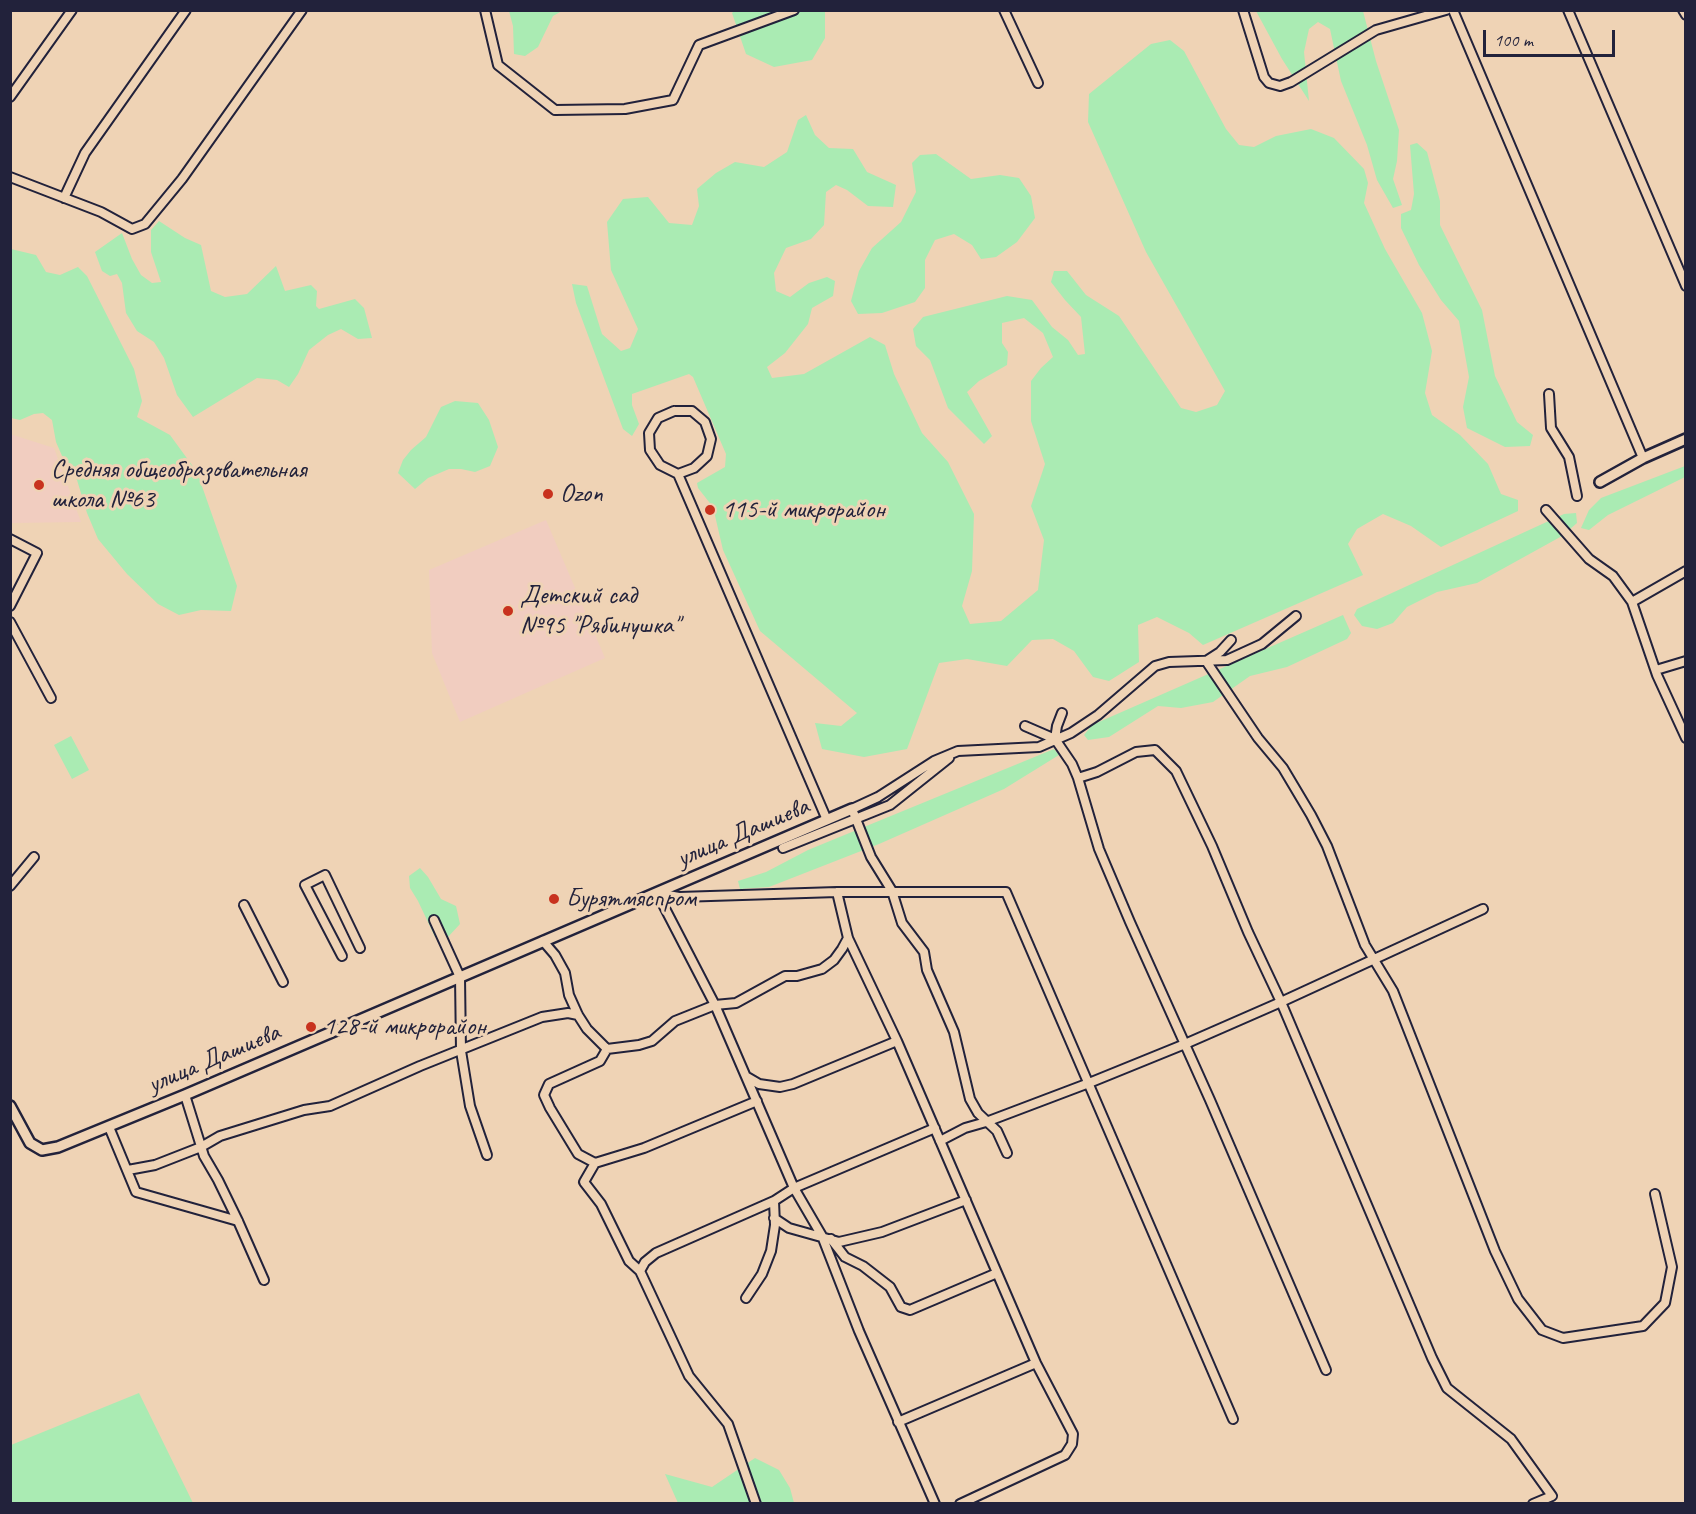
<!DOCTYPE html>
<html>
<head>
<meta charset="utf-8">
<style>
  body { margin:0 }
  #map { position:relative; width:1696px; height:1514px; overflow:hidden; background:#efd3b5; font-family:Caveat,sans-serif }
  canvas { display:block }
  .frame { position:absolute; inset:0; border:12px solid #22223b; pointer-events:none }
  .scale { position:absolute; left:1483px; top:30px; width:132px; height:27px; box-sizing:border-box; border:3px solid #22223b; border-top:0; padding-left:8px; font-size:18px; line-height:21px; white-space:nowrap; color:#22223b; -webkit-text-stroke:4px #efd3b5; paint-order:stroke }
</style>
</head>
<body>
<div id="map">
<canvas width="1696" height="1514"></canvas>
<div class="frame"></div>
<div class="scale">100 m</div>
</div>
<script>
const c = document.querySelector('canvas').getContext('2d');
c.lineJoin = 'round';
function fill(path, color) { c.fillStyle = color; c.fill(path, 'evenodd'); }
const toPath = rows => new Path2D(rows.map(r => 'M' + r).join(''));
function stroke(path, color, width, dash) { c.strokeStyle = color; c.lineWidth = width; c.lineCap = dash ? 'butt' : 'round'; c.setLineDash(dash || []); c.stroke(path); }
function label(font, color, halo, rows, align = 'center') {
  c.font = font + ' Caveat,sans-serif'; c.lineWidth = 6; c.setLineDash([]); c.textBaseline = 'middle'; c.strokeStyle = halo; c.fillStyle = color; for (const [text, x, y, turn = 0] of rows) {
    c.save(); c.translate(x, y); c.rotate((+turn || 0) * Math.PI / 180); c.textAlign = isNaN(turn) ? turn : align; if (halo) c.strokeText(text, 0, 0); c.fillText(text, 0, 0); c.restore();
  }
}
fill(toPath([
  [10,434,54,448,81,522,11,523],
  [546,520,605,658,460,722,432,653,429,570]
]), '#f1cdc0');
fill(toPath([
  [735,10,825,11,825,38,812,60,774,67,746,54,732,13],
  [509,11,509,10,562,11,553,16,538,47,525,56,514,54,513,26],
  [1256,11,1363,11,1376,61,1399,130,1397,161,1393,179,1402,205,1393,208,1377,180,1367,145,1341,81,1330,29,1318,22,1309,29,1304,52,1309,101,1282,59],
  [1170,40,1184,51,1226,129,1239,145,1254,147,1276,136,1311,129,1334,138,1364,169,1368,183,1364,203,1385,249,1422,313,1432,351,1425,393,1432,415,1460,435,1488,464,1501,494,1518,500,1518,511,1441,547,1411,526,1383,514,1357,529,1348,544,1363,575,1203,645,1189,633,1157,617,1138,625,1139,662,1109,681,1093,677,1074,651,1053,639,1032,640,1007,666,967,659,939,663,907,749,864,757,822,749,815,723,841,726,857,713,760,631,723,550,713,507,698,488,697,483,725,467,726,454,693,377,689,374,632,394,632,405,639,424,632,436,623,429,576,303,572,284,587,286,602,334,621,351,630,348,638,329,611,270,607,222,623,199,648,197,669,223,692,225,699,206,697,189,716,173,735,162,764,167,787,152,798,120,806,115,815,135,829,148,853,149,867,172,896,185,893,207,868,206,847,190,836,185,826,192,824,225,811,239,786,248,774,273,776,291,790,297,809,283,827,277,835,281,833,296,812,308,808,324,785,353,767,367,772,378,804,374,870,337,885,345,894,374,922,433,948,462,974,514,972,571,962,606,970,624,1001,621,1038,590,1044,540,1031,506,1045,464,1031,421,1031,381,1041,368,1053,357,1043,333,1024,318,1002,323,1002,343,1008,352,1007,365,979,381,967,392,992,436,984,444,948,408,930,360,916,346,913,329,923,317,1007,296,1032,300,1052,327,1068,340,1078,355,1085,354,1081,317,1065,300,1051,282,1054,271,1067,271,1086,295,1119,316,1181,408,1196,412,1217,405,1225,391,1146,252,1088,122,1089,94,1151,44],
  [1417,143,1427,152,1440,201,1440,225,1482,310,1495,376,1517,422,1533,435,1530,446,1505,447,1467,428,1463,407,1469,377,1459,321,1441,300,1419,265,1401,228,1401,214,1411,210,1414,194,1410,145],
  [936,154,971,179,1000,175,1019,178,1031,196,1035,218,1017,242,996,257,981,259,972,245,954,234,935,240,925,260,925,288,915,302,882,313,858,314,851,301,859,271,872,248,901,222,916,192,912,163,920,155],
  [159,221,185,238,201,245,211,291,225,297,247,294,276,266,285,291,311,285,317,291,316,306,319,309,355,299,364,308,372,338,358,339,341,329,328,335,309,350,298,374,289,387,277,380,257,378,193,417,177,395,164,358,154,342,137,331,126,313,122,283,117,274,110,276,102,271,95,252,122,233,132,259,141,275,152,283,161,282,151,252,151,230],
  [11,249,36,255,46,272,60,275,78,267,87,276,134,369,142,401,137,417,170,435,197,472,237,586,231,611,201,610,179,615,158,604,127,574,98,539,87,513,77,480,66,465,56,442,52,420,43,413,34,414,20,420,11,418],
  [455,401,478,403,489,420,498,447,490,466,475,472,461,469,449,469,428,478,415,489,398,473,403,460,411,450,426,437,441,407],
  [1685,466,1685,477,1608,515,1589,530,1581,528,1589,510,1601,498],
  [1576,513,1577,523,1562,536,1477,583,1437,592,1407,607,1393,623,1377,629,1362,626,1354,615,1357,609,1564,514],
  [1343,615,1351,633,1347,639,1287,667,1250,676,1213,702,1181,708,1158,706,1109,737,1088,740,1084,735,1092,725],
  [71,736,89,770,72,779,54,745],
  [1054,749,1059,755,1004,789,879,844,769,887,740,889,738,881,766,872,808,850],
  [420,868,428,877,441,899,456,906,460,924,448,937,435,937,418,901,410,888,409,876],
  [139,1393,193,1503,11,1503,11,1445],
  [755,1458,779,1470,790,1488,794,1503,678,1503,665,1474,712,1487]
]), '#aaebb3');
const minor = toPath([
  [485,10,498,65,555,110,625,109,673,100,699,45,794,10],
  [1004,10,1038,83],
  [1243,10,1264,77,1269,83,1280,86,1291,82,1376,30,1446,10],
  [1453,10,1643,458],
  [1568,10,1686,286],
  [1683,10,1686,15],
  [10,97,72,10],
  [10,177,101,212,132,229,145,224,182,179,302,10],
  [64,198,85,153,186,10],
  [1549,394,1551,428,1569,457,1577,496],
  [674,411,692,411,705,422,711,439,707,456,694,468,678,474,660,465,650,450,649,433,658,418,674,411],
  [678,474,827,820],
  [1546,510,1589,559,1613,576,1632,602],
  [10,539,37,553,10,606],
  [1686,571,1632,602,1657,675,1686,738],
  [10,622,51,698],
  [1231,640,1220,652,1206,661,1258,738,1283,768,1311,815,1327,846,1365,945,1393,991,1495,1251,1518,1299,1542,1330,1563,1338,1643,1326,1665,1303,1672,1267,1655,1194],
  [1656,670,1686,661],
  [1025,726,1055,739,1072,764,1078,778,1099,849,1130,922,1210,1100,1326,1370],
  [1055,739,1057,726,1062,713],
  [1078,778,1097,772,1136,752,1155,750,1176,771,1212,846,1248,932,1281,1002,1432,1358,1447,1388,1511,1439,1552,1496,1533,1504],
  [783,848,890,805,949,758],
  [10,886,34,857],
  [837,892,848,938,897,1041,1036,1363,1073,1434,1072,1444,1065,1455,960,1504],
  [657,893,679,897,837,892,1006,892,1233,1419],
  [657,893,715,1005,794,1188,822,1236,859,1331,935,1504],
  [244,905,283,982],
  [434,920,460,977,461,1051,470,1106,487,1155],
  [543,941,555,955,565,973,569,995,578,1015,587,1029,607,1049,600,1061,549,1084,544,1095,550,1108,578,1154,595,1163,584,1182,601,1204,629,1261,640,1271,689,1376,728,1424,756,1504],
  [342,956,305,885,325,875,360,948],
  [607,1049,639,1045,652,1041,675,1021,715,1005,736,1003,785,976,797,976,822,969,834,960,842,949,848,938],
  [747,1077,759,1084,780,1087,793,1084,897,1041],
  [185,1095,204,1156,218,1180,238,1221,264,1280],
  [109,1127,136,1192,238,1221],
  [940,1141,965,1128,986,1122,1089,1083,1185,1044,1281,1002,1483,909],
  [1007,1153,997,1131,978,1113,970,1099,954,1032,927,970,924,952,902,923,892,891,871,857,852,809,878,797,934,761,958,751,1039,747,1071,733,1098,715,1155,666,1169,662,1227,660,1262,644,1296,616],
  [595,1163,644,1148,757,1101],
  [128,1170,155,1165,201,1147,220,1136,304,1110,330,1106,420,1066,542,1017,568,1013,578,1015],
  [774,1218,789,1228,839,1242,882,1232,966,1200],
  [831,1239,845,1257,863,1266,890,1287,901,1307,910,1310,997,1273],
  [640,1271,645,1262,656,1253,774,1201,794,1188,935,1128],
  [746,1298,762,1274,771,1251,775,1225,774,1201],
  [898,1422,1036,1363]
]);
const tertiary = toPath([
  [1600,482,1643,458,1686,439],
  [10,1106,30,1143,42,1150,58,1147,185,1095,852,809]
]);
stroke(minor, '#22223b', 12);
stroke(tertiary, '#22223b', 14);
stroke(minor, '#efd3b5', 8);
stroke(tertiary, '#efd3b5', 9);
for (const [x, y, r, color] of [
  [39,485,6,"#c8321e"],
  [548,494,6,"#c8321e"],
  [710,510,6,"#c8321e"],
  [508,611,6,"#c8321e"],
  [554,899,6,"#c8321e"],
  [311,1027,6,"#c8321e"]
]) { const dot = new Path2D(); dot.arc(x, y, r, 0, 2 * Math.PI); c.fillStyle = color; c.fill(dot); stroke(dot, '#efd3b5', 2); }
label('26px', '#22223b', '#efd3b5', [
  ["Средняя общеобразовательная",51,470],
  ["школа №63",51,500],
  ["Ozon",560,494],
  ["115-й микрорайон",722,510],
  ["Детский сад",520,596],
  ["№95 \"Рябинушка\"",520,626],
  ["Бурятмяспром",566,899],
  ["128-й микрорайон",323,1027]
], 'left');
label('26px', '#22223b', '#efd3b5', [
  ["улица Дашиева",743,833,-23],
  ["улица Дашиева",214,1059,-23]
]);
</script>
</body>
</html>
